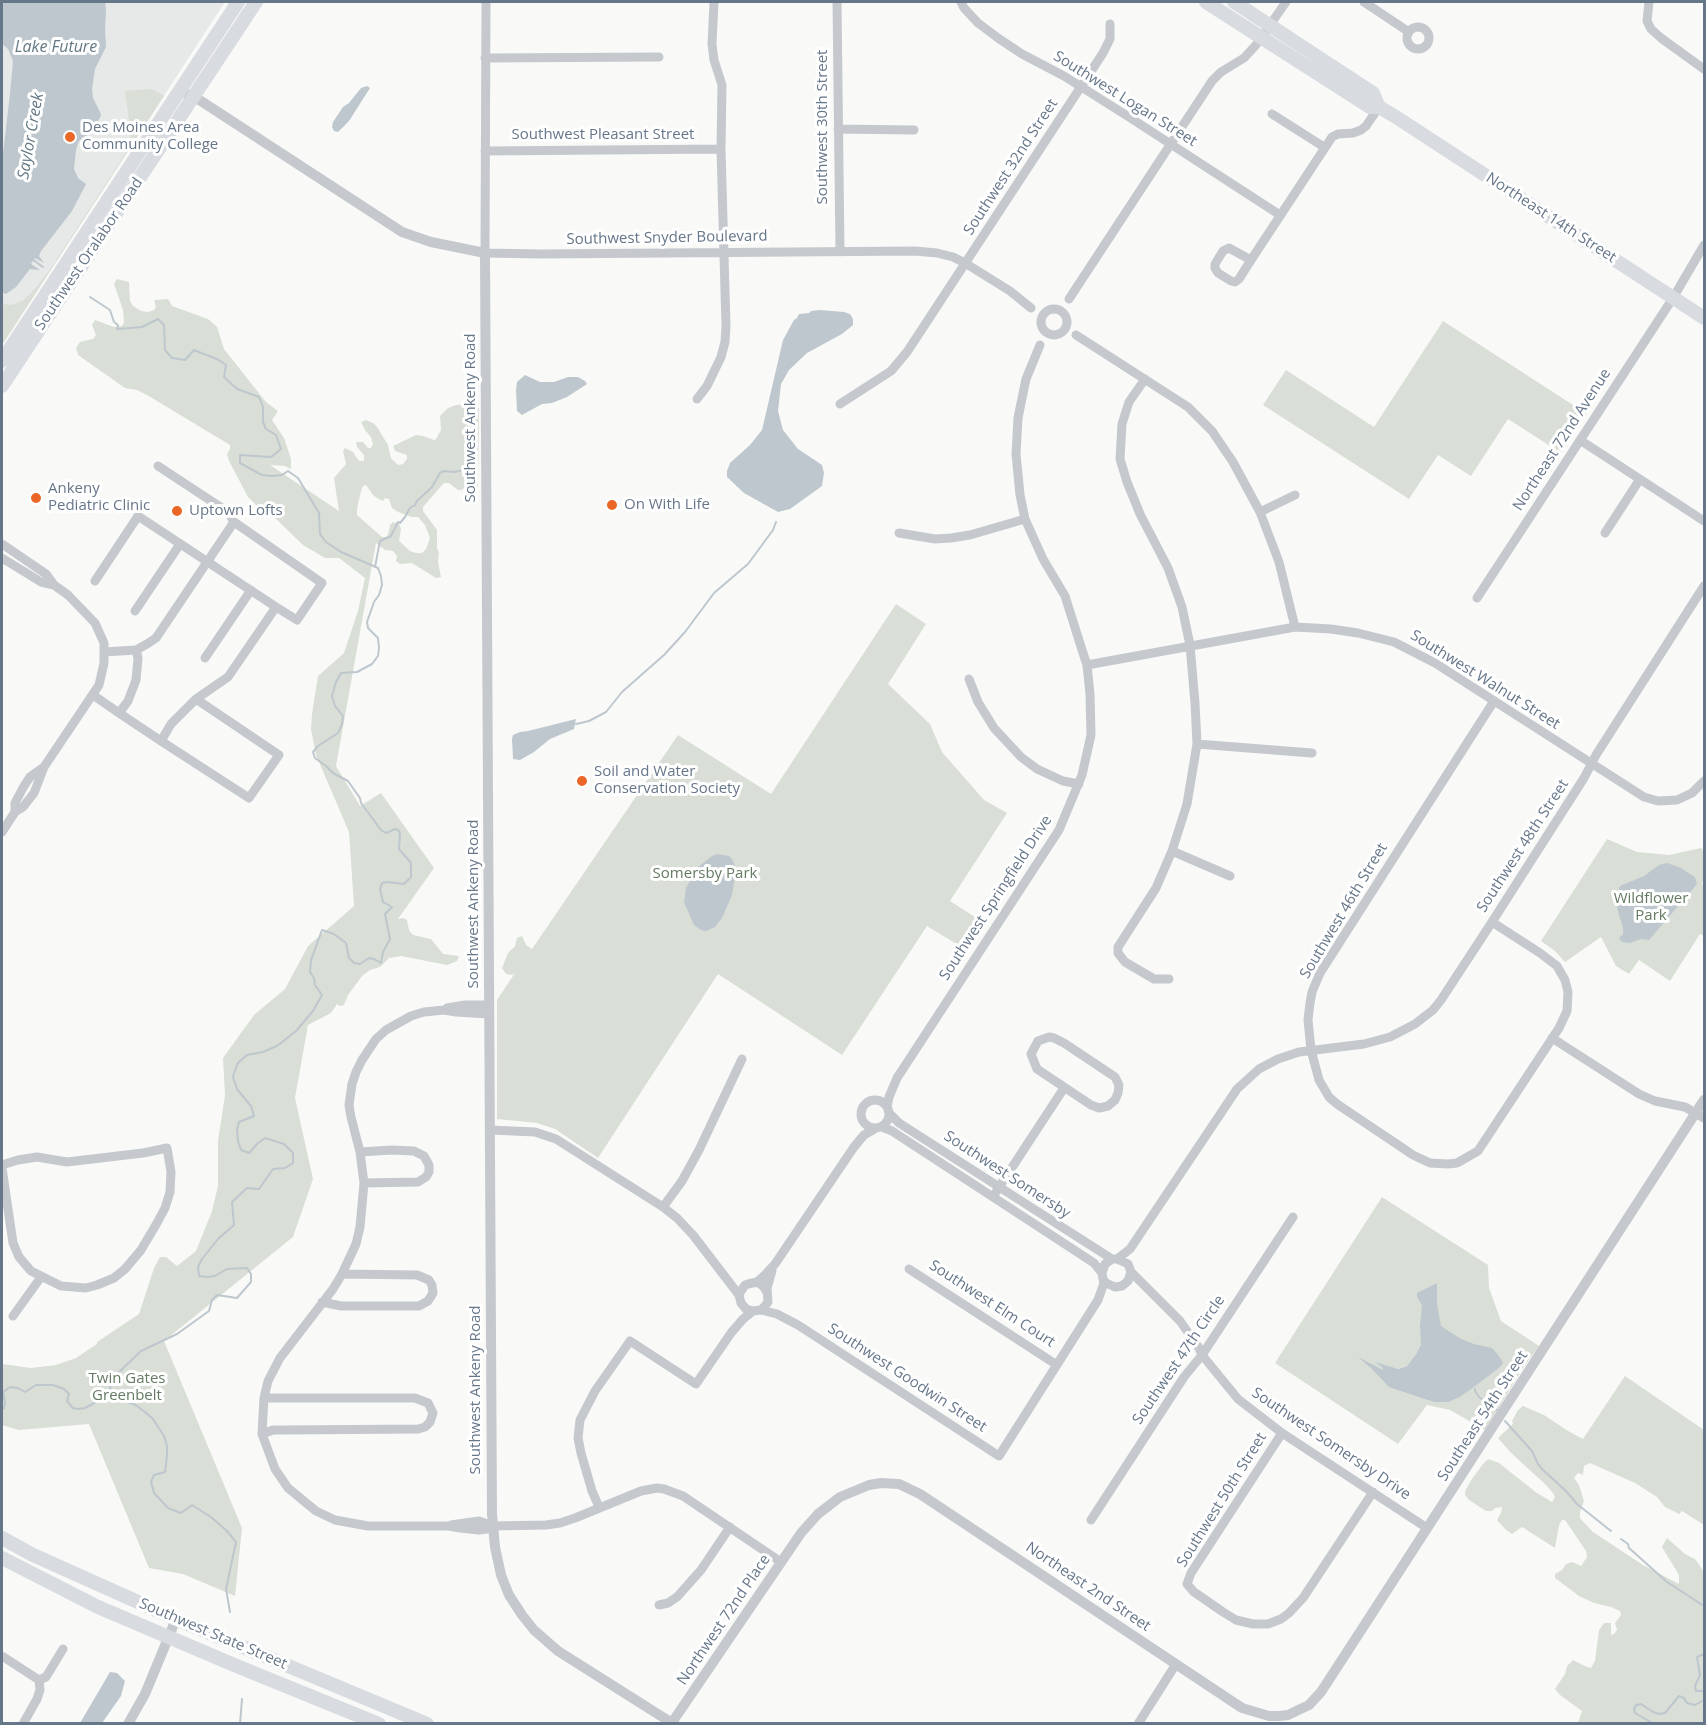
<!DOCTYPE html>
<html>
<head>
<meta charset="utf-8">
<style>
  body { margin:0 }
  #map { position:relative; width:1706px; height:1725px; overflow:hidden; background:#f9faf7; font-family:"Open Sans",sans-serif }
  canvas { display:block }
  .frame { position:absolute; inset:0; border:3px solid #67778a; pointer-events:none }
</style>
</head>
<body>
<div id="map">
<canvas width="1706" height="1725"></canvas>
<div class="frame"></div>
</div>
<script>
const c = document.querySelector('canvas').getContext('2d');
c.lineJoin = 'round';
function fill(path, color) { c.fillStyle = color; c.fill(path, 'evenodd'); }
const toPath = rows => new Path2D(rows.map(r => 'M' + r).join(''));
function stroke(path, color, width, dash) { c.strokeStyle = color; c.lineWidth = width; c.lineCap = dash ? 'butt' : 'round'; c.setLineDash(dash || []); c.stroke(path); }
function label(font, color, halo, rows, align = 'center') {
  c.font = font + ' "Open Sans",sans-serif'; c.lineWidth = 6; c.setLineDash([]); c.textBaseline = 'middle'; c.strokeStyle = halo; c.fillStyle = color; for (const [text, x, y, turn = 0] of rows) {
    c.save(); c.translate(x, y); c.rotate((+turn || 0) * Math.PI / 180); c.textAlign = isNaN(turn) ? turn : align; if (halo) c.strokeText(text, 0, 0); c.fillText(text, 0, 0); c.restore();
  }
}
fill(toPath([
  [2,2,225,2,2,345]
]), '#e7e9e8');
fill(toPath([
  [147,89,154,90,164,96,2,345,2,304,12,305,24,300,38,285,51,268,129,148,131,134,125,91],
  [117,279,129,282,130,301,133,306,141,311,148,312,154,310,156,307,154,300,168,299,172,306,208,319,217,327,224,349,266,402,278,411,272,420,284,438,291,459,291,469,285,466,270,465,339,511,334,478,346,464,343,451,345,448,353,452,359,461,364,461,364,455,357,447,356,442,363,442,368,448,371,448,373,444,371,437,365,430,361,422,366,420,373,423,377,427,388,445,391,458,398,465,403,464,407,459,407,455,395,451,393,446,416,435,423,436,434,440,436,439,441,430,440,416,448,408,456,405,471,404,479,408,478,485,476,492,474,495,470,488,465,487,462,490,458,490,449,483,444,483,423,507,423,511,437,530,437,548,439,553,438,562,441,577,436,578,412,563,400,564,396,561,397,556,393,551,385,550,376,543,336,766,360,806,381,793,434,868,398,919,403,918,407,920,409,930,413,935,431,939,443,954,459,956,457,961,447,965,401,956,389,958,380,967,370,970,362,976,348,995,344,1005,340,1006,337,1004,331,1013,308,1025,295,1098,313,1179,293,1237,164,1341,242,1528,235,1596,183,1574,149,1568,89,1424,19,1430,2,1425,2,1364,31,1368,56,1365,76,1358,97,1344,97,1342,139,1314,154,1268,160,1257,166,1257,177,1266,196,1251,212,1211,218,1186,218,1141,225,1095,223,1058,254,1015,285,989,308,946,354,906,349,832,316,755,311,729,312,714,318,676,344,653,358,611,365,578,339,558,325,558,303,545,270,513,256,505,248,497,229,461,227,454,230,449,230,445,147,395,137,390,125,388,78,355,76,348,80,342,93,339,96,335,92,325,95,320,114,327,122,326,124,322,123,310,114,284],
  [366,485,373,495,377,498,383,501,385,498,389,499,392,508,398,512,412,517,418,517,425,525,430,538,426,549,422,553,416,553,410,551,399,541,401,529,399,524,393,522,390,525,389,531,387,537,382,537,357,515,357,509,361,491,363,486],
  [1443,321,1587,414,1561,453,1508,419,1471,476,1438,455,1409,499,1263,405,1286,370,1374,427],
  [896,604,926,624,888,684,930,724,942,752,984,800,1007,813,950,901,986,924,968,951,927,926,842,1055,718,974,598,1158,555,1129,537,1123,497,1119,497,1000,515,973,512,975,506,974,502,968,508,953,515,946,517,938,522,936,526,945,532,949,678,735,771,794],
  [1607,839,1637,852,1669,855,1701,848,1704,851,1704,879,1702,884,1704,886,1704,936,1700,934,1670,981,1639,960,1629,974,1616,966,1601,937,1565,962,1555,951,1541,941],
  [1382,1197,1488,1265,1489,1288,1501,1321,1539,1346,1523,1368,1485,1430,1450,1410,1427,1405,1398,1444,1275,1363],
  [1421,1344,1499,1368,1460,1397,1449,1402,1434,1402,1400,1382,1397,1369,1407,1366,1416,1354],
  [1625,1376,1704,1430,1704,1525,1682,1511,1679,1514,1665,1507,1657,1497,1635,1483,1590,1463,1584,1466,1583,1475,1578,1473,1574,1478,1579,1485,1584,1501,1580,1512,1580,1518,1593,1532,1643,1565,1679,1584,1679,1575,1662,1547,1667,1538,1685,1554,1695,1559,1704,1572,1704,1723,1578,1723,1582,1711,1560,1695,1555,1689,1565,1674,1567,1666,1573,1660,1587,1667,1591,1668,1595,1661,1599,1630,1604,1623,1611,1623,1611,1635,1614,1634,1617,1630,1615,1623,1621,1615,1620,1611,1611,1607,1594,1603,1579,1596,1555,1578,1555,1574,1562,1570,1566,1564,1572,1562,1581,1566,1587,1557,1586,1551,1565,1520,1562,1520,1559,1525,1555,1548,1522,1527,1512,1534,1506,1530,1497,1520,1501,1513,1502,1507,1495,1508,1492,1511,1486,1511,1469,1500,1465,1495,1465,1491,1472,1479,1483,1464,1488,1459,1499,1463,1537,1493,1552,1502,1555,1497,1553,1493,1545,1484,1511,1453,1498,1438,1513,1424,1512,1421,1518,1410,1523,1406,1544,1415,1568,1431,1583,1439]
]), '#d9dfd6');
fill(toPath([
  [2,2,105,2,106,11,105,29,106,47,95,69,92,89,93,98,101,114,100,118,86,136,79,141,76,150,74,169,78,178,86,184,72,211,41,251,39,256,44,263,35,258,31,264,40,270,30,269,16,287,6,294,2,292,2,162,10,94,13,61,8,49,2,44],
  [367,86,370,88,349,121,338,132,334,131,332,127,333,122,343,107,349,103,361,88],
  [820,310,844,312,850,314,853,319,853,325,842,334,807,353,789,370,781,384,778,411,783,430,798,449,822,465,824,473,822,486,790,509,778,512,744,493,727,477,727,471,730,463,750,445,762,430,783,340,794,320,797,318,799,314,809,313,811,311],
  [525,375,540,382,554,382,568,377,578,377,585,381,587,384,567,397,552,403,542,404,522,415,517,411,516,390,517,382],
  [576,719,574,729,550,739,534,752,520,760,513,759,512,739,513,735,520,732,528,731],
  [718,854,729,856,732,859,735,866,735,877,732,895,722,918,715,927,706,931,701,930,694,925,684,902,685,896,686,888,698,867,712,856],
  [1667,863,1681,868,1695,877,1697,884,1649,940,1641,939,1630,943,1622,942,1619,938,1623,934,1623,928,1617,908,1617,895,1620,886,1644,876,1659,865],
  [1437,1283,1437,1304,1441,1326,1461,1339,1474,1344,1492,1348,1499,1356,1503,1363,1499,1368,1474,1387,1460,1397,1449,1402,1434,1402,1389,1387,1372,1369,1358,1357,1383,1370,1383,1368,1375,1362,1398,1369,1407,1366,1416,1354,1421,1344,1420,1326,1422,1305,1417,1297,1417,1293],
  [110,1672,117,1673,125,1681,121,1696,102,1723,80,1723]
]), '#bdc7cd');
stroke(toPath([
  [32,259,43,267],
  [90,297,110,310,114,322,118,325,117,329,142,327,158,319,164,325,165,350,172,358,185,360,194,350,219,360,226,365,224,377,237,389,259,397,263,407,263,422,266,429,276,435,281,449,271,457,240,455,240,463,262,475,272,476,282,475,288,471,298,478,319,513,320,534,326,542,341,552,378,568,381,576,382,585,379,595,374,602,367,622,368,628,378,638,379,648,378,656,372,664,357,672,341,673,336,682,332,696,335,706,343,716,342,724,338,733,318,746,313,752,315,758,326,766,333,773,348,781,360,798,361,803,381,830,386,833,395,829,398,830,400,833,399,849,411,863,411,877,404,884,388,882,382,883,380,889,383,902,392,907,385,914,390,939,383,952,381,963,374,959,369,958,360,964,354,963,349,958,346,943,334,934,322,930,311,960,310,972,314,978,315,985,322,995,313,1011,296,1031,277,1046,263,1052,247,1055,238,1063,235,1070,233,1077,237,1089,251,1106,254,1116,239,1122,237,1130,238,1141,241,1150,249,1153,258,1143,265,1138,284,1144,293,1153,293,1163,285,1168,273,1169,259,1189,247,1188,232,1202,234,1225,218,1239,202,1259,198,1267,199,1276,207,1277,215,1276,227,1269,247,1268,251,1274,251,1282,237,1298,217,1295,212,1300,209,1311,177,1334,141,1351,116,1375,110,1385,111,1394,120,1400,134,1404,145,1412,153,1419,164,1436,167,1446,167,1455,165,1472,154,1475,151,1482,154,1493,168,1508,181,1513,192,1505,211,1517,227,1531,236,1542,226,1589,230,1612],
  [375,567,380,541,391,536,398,522,400,523,405,517,410,508,415,505,417,501,432,487,440,473,444,471,454,472,469,469],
  [576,724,589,721,606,712,622,692,664,655,685,632,714,593,748,564,773,530,776,522],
  [1475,1389,1475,1391,1479,1397,1497,1410],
  [2,1409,4,1408,5,1403,3,1392,10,1387,18,1388,25,1392,36,1385,53,1385,64,1389,69,1394,67,1401,73,1408,78,1409,85,1408,111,1394],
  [1505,1421,1532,1451,1538,1464,1543,1470,1566,1491,1577,1504,1611,1531],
  [1621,1539,1628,1544,1629,1548,1667,1582,1704,1606],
  [1704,1654,1697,1657,1700,1675,1695,1686,1696,1691,1704,1691],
  [240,1724,242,1699],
  [1654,1724,1635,1713,1634,1709,1636,1705,1641,1704,1653,1712,1659,1714,1665,1713,1679,1696,1684,1698,1687,1703,1695,1705,1704,1700]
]), '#bdc7cd', 2);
stroke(toPath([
  [486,2,485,253,541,254,915,251,937,253,953,257,965,263,1010,291,1031,308],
  [837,2,840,252],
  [961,2,964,8,978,23,998,38,1022,54,1064,76,1129,117,1280,215],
  [1364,2,1409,32],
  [1649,2,1647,21,1651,29,1661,38,1704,69],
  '1407 38a11 11 0 1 1 22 0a11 11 0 1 1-22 0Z',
  [485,58,659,57],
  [1272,114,1324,147],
  [838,129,914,130],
  [485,151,721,149],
  [1251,260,1239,279,1235,282,1231,281,1218,273,1215,268,1215,264,1223,251,1229,248,1251,260,1332,137,1338,134,1353,133,1361,130,1366,126,1379,107],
  [1069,299,1212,81,1221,72,1244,58,1256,45,1286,2],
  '1041 322a13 13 0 1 1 26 0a13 13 0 1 1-26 0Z',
  [1076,335,1188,407,1212,431,1233,462,1260,512,1279,562,1295,627],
  [1145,379,1129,402,1122,424,1120,459,1127,482,1140,514,1168,568,1182,607,1190,645,1195,703,1197,744,1187,804,1172,851,1156,888,1118,947,1118,953,1125,962,1154,979,1169,979],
  [697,399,707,386,721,357,725,342,726,326,721,149,722,85,714,60,712,44,714,2],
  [840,404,891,371,907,352,1103,53,1110,39,1110,24],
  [1580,440,1704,521],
  [158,466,228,512,234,522],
  [1260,512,1295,495],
  [899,533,935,539,951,538,970,535,1025,519],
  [1605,533,1640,479],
  [2,544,46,574,54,585,68,595,95,623,104,643,104,663,99,685,44,767,34,793,23,807,15,812,2,832],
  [2,558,41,582,54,585],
  [95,581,138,516,276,607],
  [1477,598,1673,298,1704,245],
  [135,611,180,544],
  [104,652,136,650,147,644,156,638,234,522,322,583,297,620,276,607,228,677,196,699],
  [205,658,251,590],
  [1087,665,1295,627,1331,629,1358,633,1394,642,1435,663,1644,797,1658,801,1677,800,1692,793,1704,781],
  [969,679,978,702,994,728,1021,757,1037,769,1063,781,1079,784],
  [93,695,119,713,161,741,249,798,279,755,196,699,171,724,161,741],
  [119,713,128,701,136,680,138,658,136,650],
  [1197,744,1312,753],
  [15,812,15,803,24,786,30,777,44,767],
  [1172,851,1230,876],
  [1492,922,1540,953,1557,966,1565,980,1568,992,1567,1011,1559,1028,1478,1151,1457,1163,1448,1164,1430,1163,1413,1155,1337,1104,1329,1097,1319,1080,1311,1050,1308,1020,1310,1003,1312,992,1320,973,1494,701],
  [447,1008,465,1005,489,1005],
  [489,1014,456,1012,444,1010,424,1012,411,1016,386,1030,376,1039,362,1060,356,1072,352,1084,349,1105,351,1117,360,1152,364,1183,360,1227,356,1244,342,1274,333,1289,280,1358,268,1381,264,1398,262,1434,275,1469,288,1488,316,1511,335,1520,368,1526,449,1526,460,1528,479,1530,487,1529,493,1526,546,1525,560,1523,575,1518,641,1491,657,1488,664,1489,683,1496,781,1562],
  [1049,1037,1054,1038,1064,1043,1115,1077,1119,1085,1118,1093,1115,1100,1108,1106,1099,1108,1091,1105,1037,1069,1031,1054,1038,1041,1049,1037],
  [1552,1038,1639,1094,1655,1101,1685,1107,1704,1118],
  '861 1114a14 14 0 1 1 28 0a14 14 0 1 1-28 0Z',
  [887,1107,889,1097,897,1078,1059,830,1082,775,1091,735,1090,694,1087,665,1083,653,1065,596,1043,559,1025,519,1020,495,1016,454,1018,418,1026,379,1040,345],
  [889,1113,899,1123,1112,1259],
  [882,1127,892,1131,1094,1263,1102,1273],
  [490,1130,535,1132,556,1139,663,1207,677,1218,693,1235,739,1295],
  [360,1152,392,1150,414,1151,424,1156,429,1165,429,1172,426,1177,418,1182,364,1183],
  [2,1165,18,1160,37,1157,67,1162,143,1153,167,1148,171,1172,170,1192,165,1208,157,1223,141,1250,125,1269,114,1278,97,1285,86,1288,61,1286,31,1271,19,1257,13,1243,2,1168],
  [996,1192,1064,1088],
  [663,1207,682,1181,699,1150,742,1059],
  [1117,1259,1128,1264,1131,1272,1128,1281,1122,1286,1115,1287,1106,1283,1103,1279,1102,1273,1105,1264,1112,1259,1117,1259,1130,1249,1237,1089,1259,1069,1278,1059,1299,1052,1364,1044,1390,1037,1415,1024,1433,1010,1441,1000,1492,922,1584,778,1596,755,1704,586],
  [909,1269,1057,1365],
  [1131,1272,1180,1321,1199,1348,1202,1355,1238,1399,1282,1433,1427,1528],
  [757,1282,764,1276,775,1264,854,1147,864,1135,876,1128],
  [767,1292,763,1286,757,1282,748,1284,745,1285,741,1291,739,1295,741,1303,746,1309,753,1311,761,1310,764,1307,768,1302,767,1288,772,1271],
  [322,1302,341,1306,419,1306,428,1301,433,1293,432,1285,429,1280,417,1275,342,1274],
  [761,1310,777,1314,798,1325,999,1456,1098,1300,1104,1283,1103,1279],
  [13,1316,41,1277],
  [1282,1433,1191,1573,1187,1584,1194,1592,1223,1612,1236,1620,1253,1624,1268,1624,1281,1619,1289,1613,1303,1598,1373,1492],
  [262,1434,273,1430,283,1430,418,1429,425,1427,430,1422,433,1413,428,1403,415,1398,264,1398],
  [599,1507,592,1491,581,1453,578,1438,580,1420,595,1391,630,1341,696,1384,731,1333,743,1319,753,1311],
  [1091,1520,1184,1377,1202,1355,1293,1217],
  [451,1525,479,1521,493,1526],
  [659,1605,668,1603,677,1597,701,1570,730,1527],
  [2,1656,39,1680],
  [23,1724,37,1699,40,1690,39,1680,46,1677,63,1649],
  [1138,1724,1176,1664]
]), '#c5c9ce', 9);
stroke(toPath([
  [179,90,201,101,402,232,431,242,485,253,492,1514,495,1547,501,1575,509,1595,522,1615,534,1630,558,1651,672,1723],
  [128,1724,145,1694,176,1619],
  [671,1724,801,1533,818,1514,840,1497,869,1485,881,1483,899,1484,920,1494,1242,1708,1269,1716,1279,1716,1288,1715,1309,1705,1321,1692,1371,1615,1704,1100]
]), '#c5c9ce', 10);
stroke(toPath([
  [1206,2,1370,107,1379,107,1396,117,1704,318],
  [1234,2,1373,93,1379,107],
  [2,361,238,2],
  [2,386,256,2],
  [2,1538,33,1555,176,1619,427,1724],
  [2,1558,98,1607,239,1667,379,1724]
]), '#d8dce0', 14);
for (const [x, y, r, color] of [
  [70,137,6,"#ea6727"],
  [36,498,6,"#ea6727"],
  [612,505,6,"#ea6727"],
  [177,511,6,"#ea6727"],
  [582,781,6,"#ea6727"]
]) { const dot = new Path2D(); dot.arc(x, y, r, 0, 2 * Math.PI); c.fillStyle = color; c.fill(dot); stroke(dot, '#fff', 2); }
label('15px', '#67778a', '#fff', [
  ["Southwest Logan Street",1125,99,32],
  ["Southwest 30th Street",823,127,-90],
  ["Southwest Pleasant Street",603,135],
  ["Southwest 32nd Street",1011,167,-57],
  ["Northeast 14th Street",1551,218,33],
  ["Southwest Snyder Boulevard",667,238,-1],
  ["Southwest Oralabor Road",89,254,-56],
  ["Southwest Ankeny Road",471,418,-90],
  ["Northeast 72nd Avenue",1562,440,-57],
  ["Southwest Walnut Street",1485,680,32],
  ["Southwest 48th Street",1523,846,-57],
  ["Southwest Springfield Drive",996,898,-57],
  ["Southwest Ankeny Road",474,904,-90],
  ["Southwest 46th Street",1344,911,-59],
  ["Southwest Somersby",1007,1175,33],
  ["Southwest Elm Court",992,1304,33],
  ["Southwest 47th Circle",1179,1360,-56],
  ["Southwest Goodwin Street",907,1378,33],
  ["Southwest Ankeny Road",476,1390,-90],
  ["Southeast 54th Street",1483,1416,-57],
  ["Southwest Somersby Drive",1331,1444,34],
  ["Southwest 50th Street",1222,1500,-58],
  ["Northeast 2nd Street",1088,1587,34],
  ["Northwest 72nd Place",724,1620,-56],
  ["Southwest State Street",213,1634,23]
]);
label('15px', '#67778a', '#fff', [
  ["Des Moines Area",82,128],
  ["Community College",82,145],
  ["Ankeny",48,489],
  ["Pediatric Clinic",48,506],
  ["On With Life",624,505],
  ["Uptown Lofts",189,511],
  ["Soil and Water",594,772],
  ["Conservation Society",594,789]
], 'left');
label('15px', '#657a63', '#fff', [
  ["Somersby Park",705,874],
  ["Wildflower",1651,899],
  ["Park",1651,916],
  ["Twin Gates",127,1379],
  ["Greenbelt",127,1396]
]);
label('italic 16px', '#637884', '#fff', [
  ["Lake Future",56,47],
  ["Saylor Creek",31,136,-80]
]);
</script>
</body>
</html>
